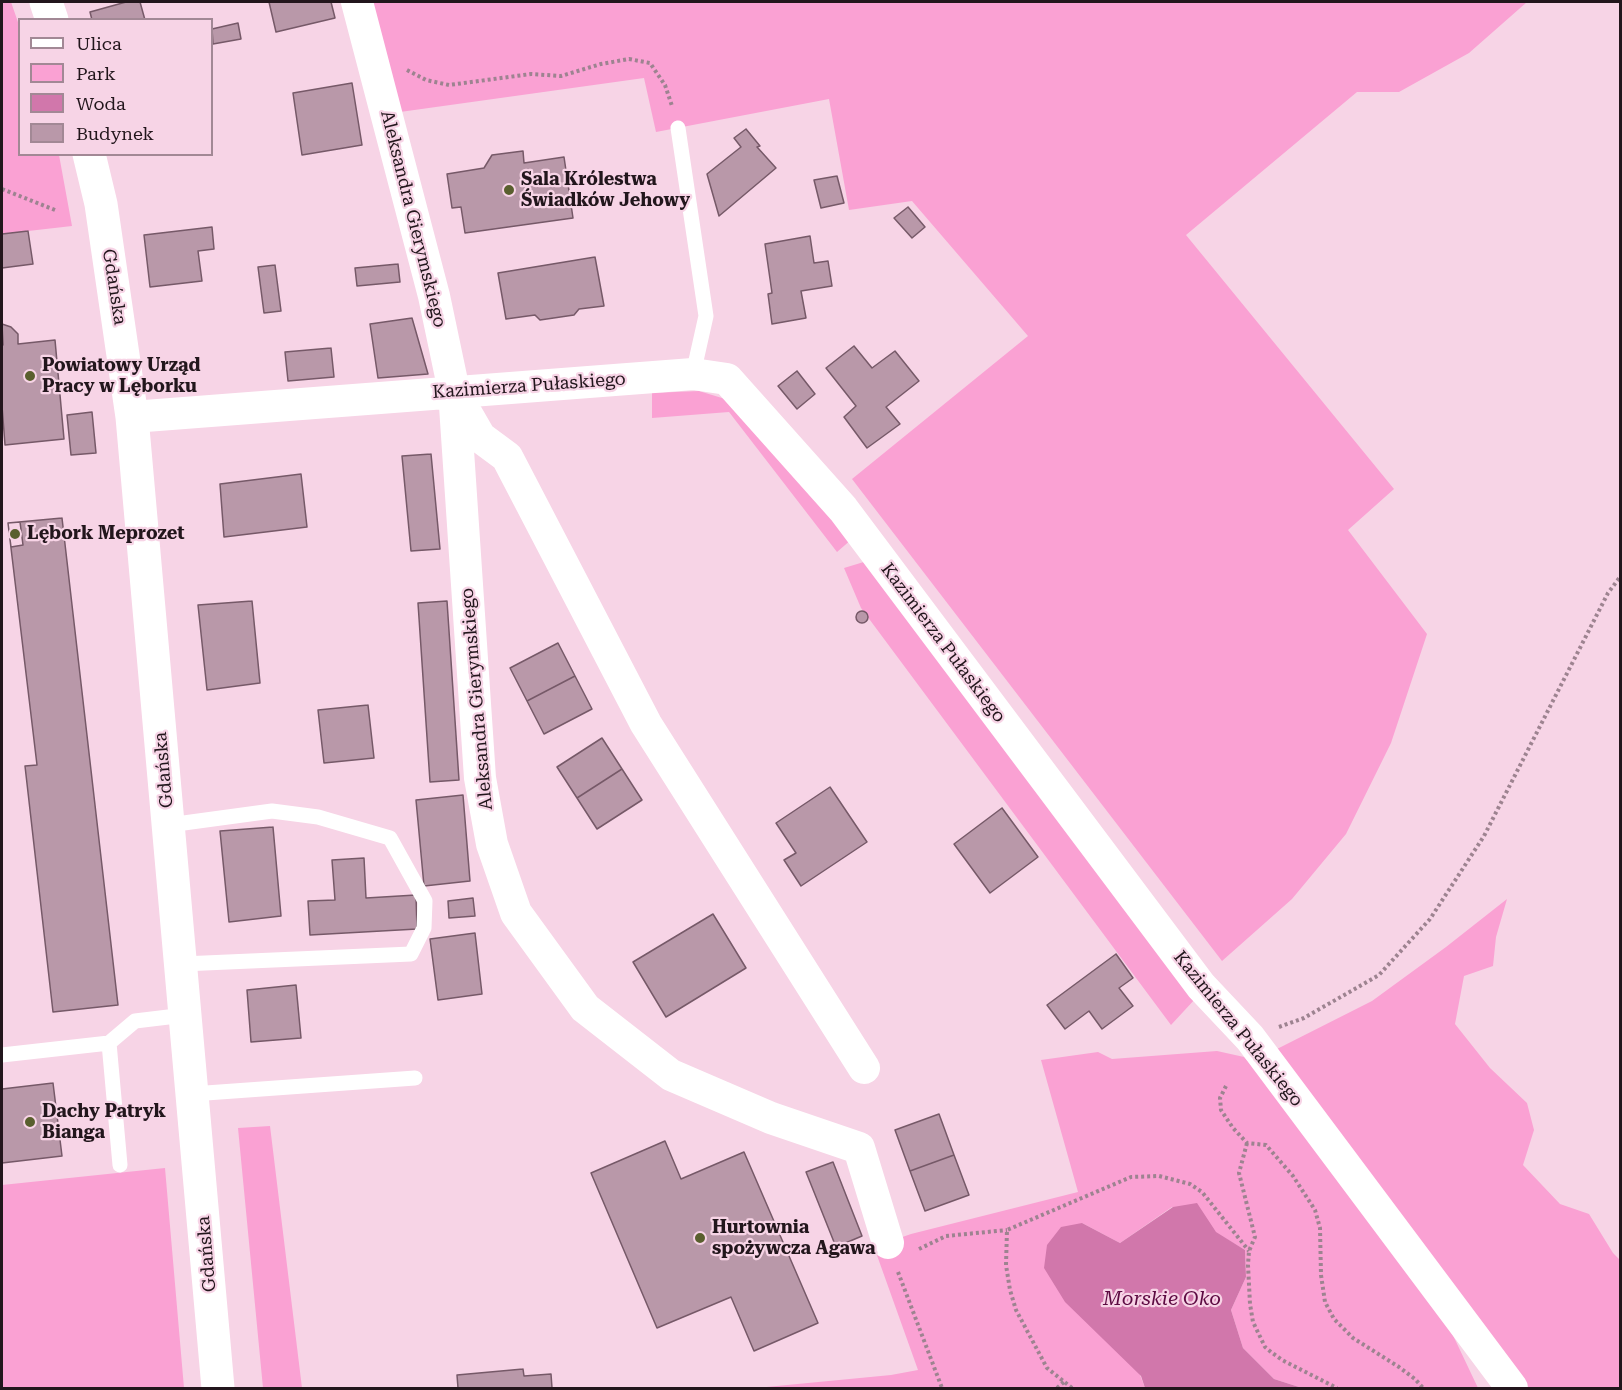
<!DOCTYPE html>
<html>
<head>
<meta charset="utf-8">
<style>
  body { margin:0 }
  #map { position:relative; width:1622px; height:1390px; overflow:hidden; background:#f7d4e6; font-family:"Roboto Serif",serif }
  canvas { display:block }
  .frame { position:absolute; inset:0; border:3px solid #22161c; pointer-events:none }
  .legend { position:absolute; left:18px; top:18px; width:195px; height:138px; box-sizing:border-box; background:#f7d4e6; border:2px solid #a28895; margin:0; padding:8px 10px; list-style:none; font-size:18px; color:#22161c }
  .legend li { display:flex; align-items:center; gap:12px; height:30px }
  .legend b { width:30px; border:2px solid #a28895 }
</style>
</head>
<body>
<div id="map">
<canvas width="1622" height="1390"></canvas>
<div class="frame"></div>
<ul class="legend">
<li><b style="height:8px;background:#fff"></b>Ulica</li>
<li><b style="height:16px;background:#faa1d3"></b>Park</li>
<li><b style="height:16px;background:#d177ab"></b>Woda</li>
<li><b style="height:16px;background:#b998a9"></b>Budynek</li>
</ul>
</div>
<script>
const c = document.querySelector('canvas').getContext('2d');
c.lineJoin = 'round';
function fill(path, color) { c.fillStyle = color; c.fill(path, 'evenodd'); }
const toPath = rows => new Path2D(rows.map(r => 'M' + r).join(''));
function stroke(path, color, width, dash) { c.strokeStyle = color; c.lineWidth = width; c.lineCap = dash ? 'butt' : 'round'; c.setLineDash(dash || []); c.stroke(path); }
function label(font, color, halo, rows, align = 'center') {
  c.font = font + ' "Roboto Serif",serif'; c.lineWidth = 4.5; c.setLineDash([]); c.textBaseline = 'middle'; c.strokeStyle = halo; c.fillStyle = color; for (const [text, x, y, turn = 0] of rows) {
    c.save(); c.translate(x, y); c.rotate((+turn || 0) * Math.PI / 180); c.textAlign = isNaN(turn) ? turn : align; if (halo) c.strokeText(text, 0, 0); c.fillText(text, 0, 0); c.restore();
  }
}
fill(toPath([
  [2,2,11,2,19,25,20,154,59,155,72,226,2,234],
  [372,2,1527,2,1469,53,1399,92,1357,92,1186,235,1394,489,1348,530,1427,634,1391,743,1346,834,1292,899,1222,961,852,479,1028,336,912,201,849,210,829,99,656,132,644,78,400,112],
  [699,391,735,402,852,539,837,552,729,412,652,418,652,393],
  [867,561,1196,998,1171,1025,861,608,844,568],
  [1507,899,1496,937,1493,966,1464,976,1455,1024,1490,1068,1527,1103,1534,1130,1523,1165,1560,1204,1589,1214,1613,1253,1620,1260,1620,1388,1498,1388,1277,1049,1372,1001,1446,947],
  [1217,1051,1244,1057,1283,1098,1432,1291,1478,1388,1302,1388,1274,1379,1243,1348,1231,1310,1246,1277,1245,1250,1172,1207,1120,1243,1082,1223,1145,1388,756,1388,891,1375,918,1370,874,1247,911,1234,1078,1192,1041,1060,1098,1052,1112,1059],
  [270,1126,302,1388,263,1388,238,1128],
  [165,1168,184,1388,2,1388,2,1185]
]), '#faa1d3');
fill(toPath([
  [1197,1203,1216,1232,1245,1250,1246,1277,1231,1310,1243,1348,1274,1379,1302,1388,1145,1388,1141,1376,1065,1302,1044,1268,1047,1245,1061,1227,1082,1223,1120,1243,1173,1207]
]), '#d177ab');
const building = toPath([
  [126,2,140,2,145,20,92,20,90,12,126,2],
  [269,2,331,2,335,18,276,32,269,2],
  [238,23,241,39,213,44,212,29,238,23],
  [352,83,362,145,302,155,293,93,352,83],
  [746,129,760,146,757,147,776,168,719,216,707,174,741,147,734,138,746,129],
  [523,151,524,163,564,157,573,218,465,233,461,207,452,208,447,174,484,168,492,155,523,151],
  [837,176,844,203,821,208,814,180,837,176],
  [908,207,925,227,912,238,894,218,908,207],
  [212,227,214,249,198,251,202,281,150,287,144,235,212,227],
  [28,231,33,264,2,268,2,234,28,231],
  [810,236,814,263,828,261,832,286,801,291,806,318,772,324,768,294,772,293,765,244,810,236],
  [595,257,604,306,579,309,574,315,540,320,535,315,506,319,498,273,595,257],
  [398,264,400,282,357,286,355,268,398,264],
  [275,265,281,311,264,313,258,267,275,265],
  [412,318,428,374,378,378,370,324,412,318],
  [2,324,11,327,18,334,18,344,55,340,64,439,5,445,2,406,2,345,3,345,2,324],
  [854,346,872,368,895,351,919,381,886,407,900,424,867,448,844,417,856,406,826,368,854,346],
  [331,348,334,377,288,381,285,352,331,348],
  [797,371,815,394,797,409,778,386,797,371],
  [92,412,96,453,71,455,67,415,92,412],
  [431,454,440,549,411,551,402,456,431,454],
  [301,474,307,527,224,537,220,484,301,474],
  [62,518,118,1005,53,1012,25,766,37,765,8,523,62,518],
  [20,522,23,545,11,547,8,523,20,522],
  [252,601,260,683,207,690,198,605,252,601],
  [447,601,459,780,430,782,418,603,447,601],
  '856 617a6 6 0 1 1 12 0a6 6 0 1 1-12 0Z',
  [558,643,575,676,527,701,510,668,558,643],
  [575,676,592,709,544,734,527,701,575,676],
  [368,705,374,758,324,763,318,710,368,705],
  [602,738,622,769,577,798,557,767,602,738],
  [622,769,642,800,597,829,577,798,622,769],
  [830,787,867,842,801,886,784,860,796,853,776,823,830,787],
  [463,795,470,881,424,886,416,800,463,795],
  [1002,808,1038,857,990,893,954,844,1002,808],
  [273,827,281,916,229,922,220,831,273,827],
  [364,858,366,898,416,895,417,929,310,935,308,901,335,900,332,860,364,858],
  [473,898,475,916,449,918,448,901,473,898],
  [713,914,746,968,666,1017,633,962,713,914],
  [475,933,482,994,438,1000,430,939,475,933],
  [1116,954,1133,978,1119,988,1133,1006,1102,1029,1089,1011,1065,1029,1047,1005,1116,954],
  [296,985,301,1038,251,1042,247,990,296,985],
  [53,1083,62,1156,2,1163,2,1089,53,1083],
  [939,1114,954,1155,910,1171,895,1130,939,1114],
  [665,1141,681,1179,744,1152,818,1323,754,1351,731,1297,657,1328,591,1173,665,1141],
  [954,1155,969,1195,925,1211,910,1171,954,1155],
  [833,1162,862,1236,836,1247,806,1172,833,1162],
  [523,1369,524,1376,551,1374,552,1388,458,1388,457,1375,523,1369]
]);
fill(building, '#b998a9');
stroke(building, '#765968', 1.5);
stroke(toPath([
  [407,70,426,80,449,85,531,74,561,76,601,64,629,59,650,63,665,85,672,106],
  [2,189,55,210],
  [1279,1027,1304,1018,1379,975,1430,919,1484,836,1608,593,1620,577],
  [1226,1086,1220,1098,1221,1110,1233,1128,1247,1143,1266,1145,1293,1176,1315,1210,1320,1228,1321,1275,1325,1302,1334,1319,1353,1338,1399,1367,1415,1379,1423,1388],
  [1247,1143,1239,1173,1255,1237,1249,1251,1248,1265,1250,1304,1253,1322,1265,1347,1271,1352,1282,1360,1337,1388],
  [919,1249,946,1236,1007,1230],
  [898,1272,942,1388],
  [1057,1388,1064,1382],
  [1072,1388,1047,1368,1016,1310,1010,1290,1006,1265,1007,1230,1131,1177,1159,1176,1190,1184,1202,1192,1249,1251]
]), '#9d8390', 4, [3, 3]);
stroke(toPath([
  [678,128,706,316,693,374],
  [169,825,272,811,318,817,390,838,425,901,424,928,411,954,182,964],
  [109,1043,120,1165],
  [2,1055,109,1043,135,1021,185,1015],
  [192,1094,415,1078]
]), '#fff', 15);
stroke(toPath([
  [357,2,434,296,454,391,480,778,492,844,516,913,585,1008,671,1075,771,1118,859,1148,888,1243],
  [457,397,480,437,507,457,646,724,864,1068],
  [132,417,693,374,727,379,843,509,1201,986,1250,1038,1512,1388]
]), '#fff', 32);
stroke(toPath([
  [46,2,52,20],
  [89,154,101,204,132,417,218,1388]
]), '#fff', 33);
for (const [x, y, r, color] of [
  [509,190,6,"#595f2e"],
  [30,376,6,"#595f2e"],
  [15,534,6,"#595f2e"],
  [30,1122,6,"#595f2e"],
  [700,1238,6,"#595f2e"]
]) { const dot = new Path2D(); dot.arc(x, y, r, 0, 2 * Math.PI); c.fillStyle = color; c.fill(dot); stroke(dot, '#f7d4e6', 2); }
label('bold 18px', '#22161c', '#f7d4e6', [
  ["Sala Królestwa",521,180],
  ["Świadków Jehowy",521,201],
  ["Powiatowy Urząd",42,366],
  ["Pracy w Lęborku",42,387],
  ["Lębork Meprozet",27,534],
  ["Dachy Patryk",42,1112],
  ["Bianga",42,1133],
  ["Hurtownia",712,1228],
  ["spożywcza Agawa",712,1249]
], 'left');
label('18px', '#22161c', '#f7d4e6', [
  ["Aleksandra Gierymskiego",413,219,76],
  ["Gdańska",114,287,81],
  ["Kazimierza Pułaskiego",529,386,-4],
  ["Kazimierza Pułaskiego",943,643,53],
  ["Aleksandra Gierymskiego",477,699,-95],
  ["Gdańska",164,770,-95],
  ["Kazimierza Pułaskiego",1238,1029,51],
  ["Gdańska",207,1254,-95]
]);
label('italic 20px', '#5d0a42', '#f7d4e6', [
  ["Morskie Oko",1162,1299]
]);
</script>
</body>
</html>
